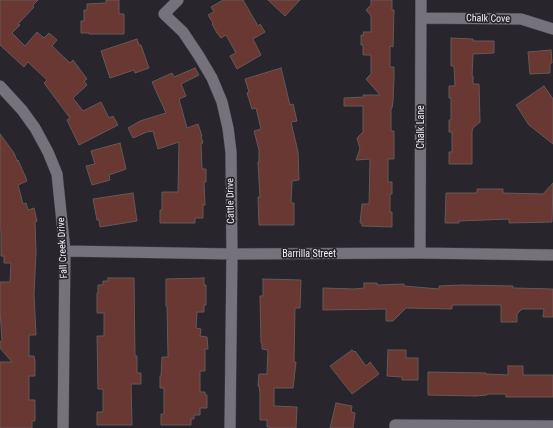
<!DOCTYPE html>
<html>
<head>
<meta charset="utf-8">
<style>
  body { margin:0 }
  canvas { display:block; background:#28252d }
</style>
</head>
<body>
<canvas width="553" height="428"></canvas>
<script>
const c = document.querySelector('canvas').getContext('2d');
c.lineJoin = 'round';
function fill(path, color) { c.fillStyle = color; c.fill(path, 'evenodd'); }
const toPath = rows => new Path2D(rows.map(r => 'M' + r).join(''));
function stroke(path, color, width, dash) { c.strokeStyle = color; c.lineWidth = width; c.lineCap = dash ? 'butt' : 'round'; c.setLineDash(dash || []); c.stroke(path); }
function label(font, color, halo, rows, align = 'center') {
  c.font = font + ' "Roboto Condensed",sans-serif'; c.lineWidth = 3.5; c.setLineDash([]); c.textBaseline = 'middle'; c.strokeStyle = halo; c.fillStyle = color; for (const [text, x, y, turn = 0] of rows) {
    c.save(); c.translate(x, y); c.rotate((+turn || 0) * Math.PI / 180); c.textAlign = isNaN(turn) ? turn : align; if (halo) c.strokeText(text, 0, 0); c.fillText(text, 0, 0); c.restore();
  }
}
const building = toPath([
  [0,0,38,0,33,5,34,7,18,24,20,25,12,33,25,46,37,32,44,38,49,33,57,40,52,46,70,63,73,60,87,79,84,81,87,85,73,98,83,111,101,102,109,118,113,116,118,125,79,145,67,120,70,118,44,83,47,80,28,62,24,67,0,45,0,0],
  [106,0,119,0,119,14,124,14,124,34,89,34,89,33,81,33,81,21,84,21,84,10,87,10,87,4,106,3,106,0],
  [223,0,243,0,258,26,260,24,265,32,253,39,261,55,237,69,230,56,236,53,226,35,221,38,217,33,212,24,213,23,208,15,214,12,211,7,223,0],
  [268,0,300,0,285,16,268,0],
  [371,0,392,0,392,10,394,10,393,47,390,46,390,67,394,67,394,78,393,101,392,108,391,108,391,131,394,131,394,159,388,159,388,182,392,182,392,194,390,194,390,212,392,212,392,227,362,226,362,223,360,223,362,204,369,204,370,159,356,160,360,149,357,138,363,132,363,106,344,106,344,98,364,97,363,95,380,95,366,79,371,74,371,55,363,55,363,45,361,45,361,35,364,35,363,32,371,32,371,16,366,10,371,5,371,0],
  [451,38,473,39,473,41,494,41,494,53,473,54,472,76,473,76,473,84,479,84,480,122,473,128,472,132,472,164,449,164,449,152,452,152,452,132,449,132,449,120,451,120,451,98,449,98,449,86,455,86,454,66,451,66,451,38],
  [137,39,139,45,141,45,149,68,135,73,134,70,110,78,101,51,137,39],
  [551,50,552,63,550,63,550,73,530,74,528,52,551,50],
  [195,68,199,75,181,84,186,96,179,99,187,128,198,124,202,136,201,137,203,143,201,143,202,169,206,169,206,182,204,182,205,205,203,205,203,218,195,218,195,223,160,223,160,210,162,210,162,192,178,192,179,142,158,149,153,131,149,132,149,131,133,138,128,128,140,121,166,113,152,82,172,73,174,77,195,68],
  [281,68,290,105,293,104,297,121,291,122,298,152,299,180,292,181,291,203,294,203,294,225,259,225,258,197,260,197,258,162,259,162,259,150,254,131,261,129,256,108,252,109,247,93,249,92,245,79,281,68],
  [544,86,553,99,553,144,529,125,516,105,544,86],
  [0,134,14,153,17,161,18,160,26,178,27,181,18,185,23,204,26,203,28,210,34,208,37,221,35,222,36,252,34,294,36,335,29,335,29,356,34,356,35,361,35,376,29,376,29,400,35,400,35,421,32,421,32,428,0,428,0,362,12,362,0,348,0,342,2,340,0,310,0,282,10,282,11,263,4,263,4,256,1,256,1,230,0,230,0,134],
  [120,143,126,169,109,175,110,180,92,185,86,166,95,164,91,151,120,143],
  [553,183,552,222,509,223,509,219,459,221,459,223,445,223,446,193,477,193,477,189,503,189,503,193,543,194,553,183],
  [133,193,137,221,100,227,99,220,97,220,93,199,133,193],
  [108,278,134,278,135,356,137,356,137,373,141,373,141,384,131,384,132,425,97,425,97,412,103,412,103,389,98,389,97,336,104,336,104,313,97,313,97,293,98,293,98,285,103,285,103,281,108,281,108,278],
  [204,278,204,285,206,285,206,305,204,305,204,312,197,312,196,328,201,329,200,336,207,337,208,349,205,349,205,371,200,371,200,392,205,392,205,395,207,395,207,408,200,408,200,415,194,415,194,419,191,419,191,425,161,425,161,414,164,414,164,388,160,388,160,376,161,376,162,357,168,357,167,306,166,306,166,279,204,278],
  [263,279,301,280,300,308,295,308,294,362,296,362,293,388,274,388,274,406,297,407,296,428,270,428,270,427,267,427,267,420,260,420,260,393,259,386,258,386,259,374,267,374,268,350,262,349,262,343,261,343,260,296,263,296,263,279],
  [364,283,377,283,377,285,404,284,404,286,439,289,439,286,462,285,513,286,513,288,553,289,553,317,543,317,544,309,522,309,517,314,517,322,501,322,501,305,452,305,452,309,406,308,393,321,386,321,386,309,323,310,323,288,354,289,364,288,364,283],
  [352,350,354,352,355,351,366,366,370,362,379,374,352,394,330,366,352,350],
  [388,350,406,350,406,358,418,358,418,380,402,380,402,377,387,376,388,350],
  [508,366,523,366,523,375,553,375,553,397,506,397,506,394,487,394,487,395,476,396,428,395,428,372,486,373,486,374,508,375,508,366],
  [336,403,352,406,351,412,355,413,353,428,330,428,336,403]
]);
fill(building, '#693832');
stroke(building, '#645957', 1);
const street = toPath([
  [178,0,164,14,183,32,199,56,212,78,222,102,228,128,231,152,232,254,230,428],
  [421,18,521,19,553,29],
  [0,86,22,110,35,128,48,152,57,174,65,251,63,428],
  [65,251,232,254,420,253,553,255],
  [420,253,421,0],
  [395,428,395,425,553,426]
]);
stroke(street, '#424047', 12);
stroke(street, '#75727c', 11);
label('10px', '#f1eff5', '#28252d', [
  ["Chalk Cove",488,19,1],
  ["Chalk Lane",421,127,-90],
  ["Cattle Drive",231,201,-91],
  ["Fall Creek Drive",63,248,-93],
  ["Barrilla Street",309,254]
]);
</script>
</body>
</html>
